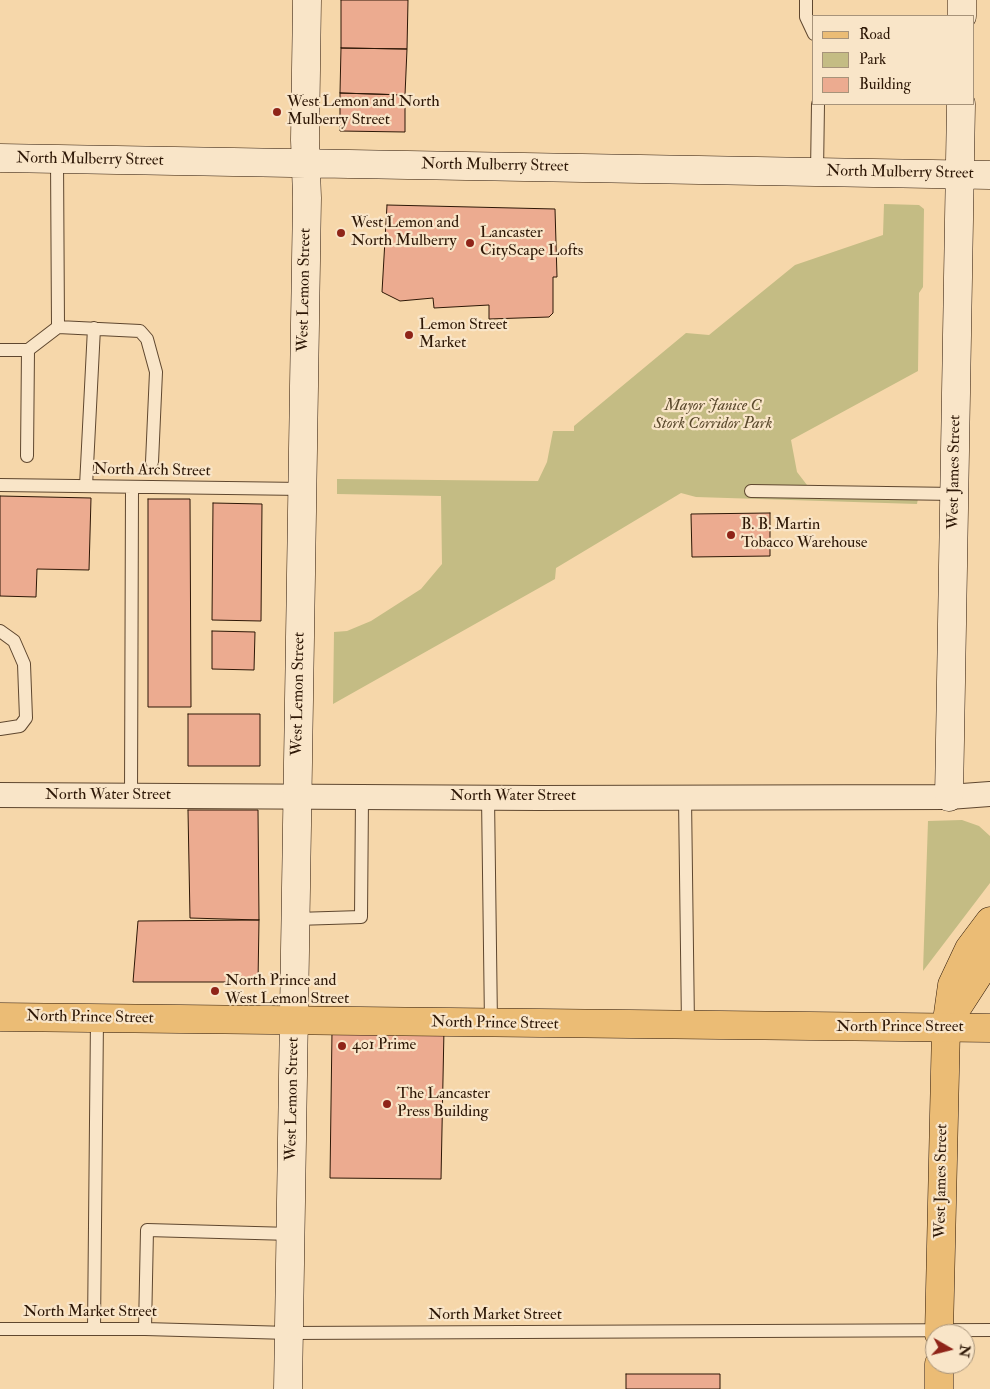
<!DOCTYPE html>
<style>
body{margin:0}
#map{position:relative;width:990px;height:1389px;overflow:hidden;background:#f6d7aa;font-family:"IM FELL Double Pica",serif}
canvas{display:block}
.legend{position:absolute;left:812px;top:15px;width:162px;height:90px;box-sizing:border-box;background:#f9e5c8;border:1px solid #a7937a;margin:0;padding:6px 9px;list-style:none;font-size:15px;color:#2d1706}
.legend li{display:flex;align-items:center;gap:10px;height:25px}
.legend b{width:25px;border:1px solid #a7937a}
.north{position:absolute;left:925px;top:1324px;width:50px;height:50px;box-sizing:border-box;background:#f9e5c8;border:1px solid #a7937a;border-radius:50%;rotate:98deg;font-size:14px;font-weight:700;line-height:20px;text-align:center;color:#2d1706}
.north::after{content:'';display:block;margin:auto;width:18px;height:22px;background:#8f2418;clip-path:polygon(50% 0,100% 100%,50% 72%,0 100%)}
</style>
<div id="map">
<canvas width="990" height="1389"></canvas>
<ul class="legend">
<li><b style="height:6px;background:#ebbc75"></b>Road</li>
<li><b style="height:14px;background:#c4bc84"></b>Park</li>
<li><b style="height:14px;background:#ecab90"></b>Building</li>
</ul>
<div class="north">N</div>
</div>
<script>
const context = document.querySelector('canvas').getContext('2d');
context.lineJoin = 'round';
function fillPath(path, color) {
  context.fillStyle = color;
  context.fill(path, 'evenodd');
}
function poly(rows) {
  const path = new Path2D();
  for (const r of rows) {
    path.moveTo(r[0], r[1]);
    for (let i = 2; i < r.length; i += 2) path.lineTo(r[i], r[i + 1]);
  }
  return path;
}
function stroke(path, color, width, dash) {
  context.strokeStyle = color;
  context.lineWidth = width;
  context.lineCap = dash ? 'butt' : 'round';
  context.setLineDash(dash || []);
  context.stroke(path);
}
function write(font, color, halo, rows, align = 'center') {
  context.font = font + ' "IM FELL Double Pica",serif';
  context.lineWidth = 4.5;
  context.setLineDash([]);
  context.textBaseline = 'middle';
  context.strokeStyle = halo;
  context.fillStyle = color;
  for (const [text, x, y, turn = 0] of rows) {
    context.save();
    context.translate(x, y);
    context.rotate((+turn || 0) * Math.PI / 180);
    context.textAlign = isNaN(turn) ? turn : align;
    if (halo) context.strokeText(text, 0, 0);
    context.fillText(text, 0, 0);
    context.restore();
  }
}
const green = poly([
 [884,204,919,205,924,209,923,287,919,293,918,371,791,440,797,472,807,485,819,488,920,487,917,504,696,497,681,493,556,568,555,579,333,704,334,632,347,631,371,621,421,589,442,564,441,496,337,494,337,479,538,481,547,462,553,431,574,431,574,426,686,333,709,335,795,265,883,235],
 [962,820,979,826,990,836,990,883,923,971,928,821]
]);
const building = poly([
 [341,0,408,0,407,49,341,48,341,0],
 [341,48,407,49,405,95,340,93,341,48],
 [340,93,405,95,405,132,340,131,340,93],
 [387,205,555,209,557,277,553,277,553,313,549,317,489,319,489,305,434,308,433,298,400,301,382,292,387,205],
 [0,496,91,498,89,570,37,569,36,597,0,596,0,496],
 [148,499,190,499,191,707,148,707,148,499],
 [213,503,262,504,261,621,212,620,213,503],
 [770,513,770,556,692,557,691,514,770,513],
 [212,631,255,632,254,670,212,669,212,631],
 [188,714,260,714,260,766,188,766,188,714],
 [188,810,258,810,259,920,190,918,188,810],
 [259,920,258,982,133,982,138,921,259,920],
 [444,1029,441,1179,330,1178,332,1031,444,1029],
 [626,1374,720,1374,720,1389,626,1389,626,1374]
]);
const lane = poly([
 [806,0,806,17,814,34],
 [57,159,58,327,140,331,147,339,156,372,152,462],
 [817,172,818,104],
 [0,350,28,350,58,327],
 [27,456,28,350],
 [0,485,303,489],
 [86,486,94,328],
 [751,491,955,494],
 [0,631,14,641,24,664,26,718,20,726,0,729],
 [131,796,132,487],
 [488,797,491,1024],
 [685,798,688,1026],
 [296,919,361,917,362,797],
 [0,1329,145,1329,289,1333,990,1330],
 [94,1329,97,1018],
 [145,1329,147,1230,291,1234]
]);
const street = poly([
 [0,795,539,798,949,797,990,794]
]);
const secondary = poly([
 [962,16,962,0],
 [0,158,990,175],
 [949,797,961,104],
 [288,1389,307,198,305,140,307,0]
]);
const primary = poly([
 [959,1005,990,957],
 [939,1334,946,1028,952,985,969,949,990,921],
 [939,1389,939,1364]
]);
const highway = poly([
 [0,1017,990,1028]
]);
const markers = [
 [277,112,5,"#8f2418"],
 [341,233,5,"#8f2418"],
 [470,243,5,"#8f2418"],
 [409,335,5,"#8f2418"],
 [731,535,5,"#8f2418"],
 [215,991,5,"#8f2418"],
 [342,1046,5,"#8f2418"],
 [387,1104,5,"#8f2418"]
];
const poiNames = [
 ["West Lemon and North",287,103],
 ["Mulberry Street",287,121],
 ["West Lemon and",351,224],
 ["North Mulberry",351,242],
 ["Lancaster",480,234],
 ["CityScape Lofts",480,252],
 ["Lemon Street",419,326],
 ["Market",419,344],
 ["B. B. Martin",741,526],
 ["Tobacco Warehouse",741,544],
 ["North Prince and",225,982],
 ["West Lemon Street",225,1000],
 ["401 Prime",352,1046],
 ["The Lancaster",397,1095],
 ["Press Building",397,1113]
];
const streetNames = [
 ["North Mulberry Street",90,160,1],
 ["North Mulberry Street",495,166,1],
 ["North Mulberry Street",900,173,1],
 ["West Lemon Street",305,290,-89],
 ["North Arch Street",152,471,1],
 ["West James Street",955,472,-89],
 ["West Lemon Street",299,694,-89],
 ["North Water Street",108,796],
 ["North Water Street",513,797],
 ["North Prince Street",90,1018,1],
 ["North Prince Street",495,1024,1],
 ["North Prince Street",900,1028],
 ["West Lemon Street",293,1099,-89],
 ["West James Street",942,1181,-89],
 ["North Market Street",90,1313],
 ["North Market Street",495,1316]
];
const parkNames = [
 ["Mayor Janice C",713,407],
 ["Stork Corridor Park",713,425]
];
fillPath(green, '#c4bc84');
fillPath(building, '#ecab90');
stroke(building, '#2d1706', 1);
stroke(lane, '#5f472f', 14);
stroke(street, '#5f472f', 26);
stroke(secondary, '#2d1706', 29);
stroke(primary, '#2d1706', 29);
stroke(highway, '#2d1706', 29);
stroke(lane, '#f9e5c8', 12);
stroke(street, '#f9e5c8', 24);
stroke(secondary, '#f9e5c8', 28);
stroke(primary, '#ebbc75', 28);
stroke(highway, '#ebbc75', 28);
for (const [x, y, r, color] of markers) {
  const dot = new Path2D();
  dot.arc(x, y, r, 0, 2 * Math.PI);
  context.fillStyle = color;
  context.fill(dot);
  stroke(dot, '#f9e5c8', 2);
}
write('16px', '#2d1706', '#f9e5c8', poiNames, 'left');
write('16px', '#2d1706', '#f9e5c8', streetNames);
write('italic 16px', '#5a492c', '#f9e5c8', parkNames);
</script>
